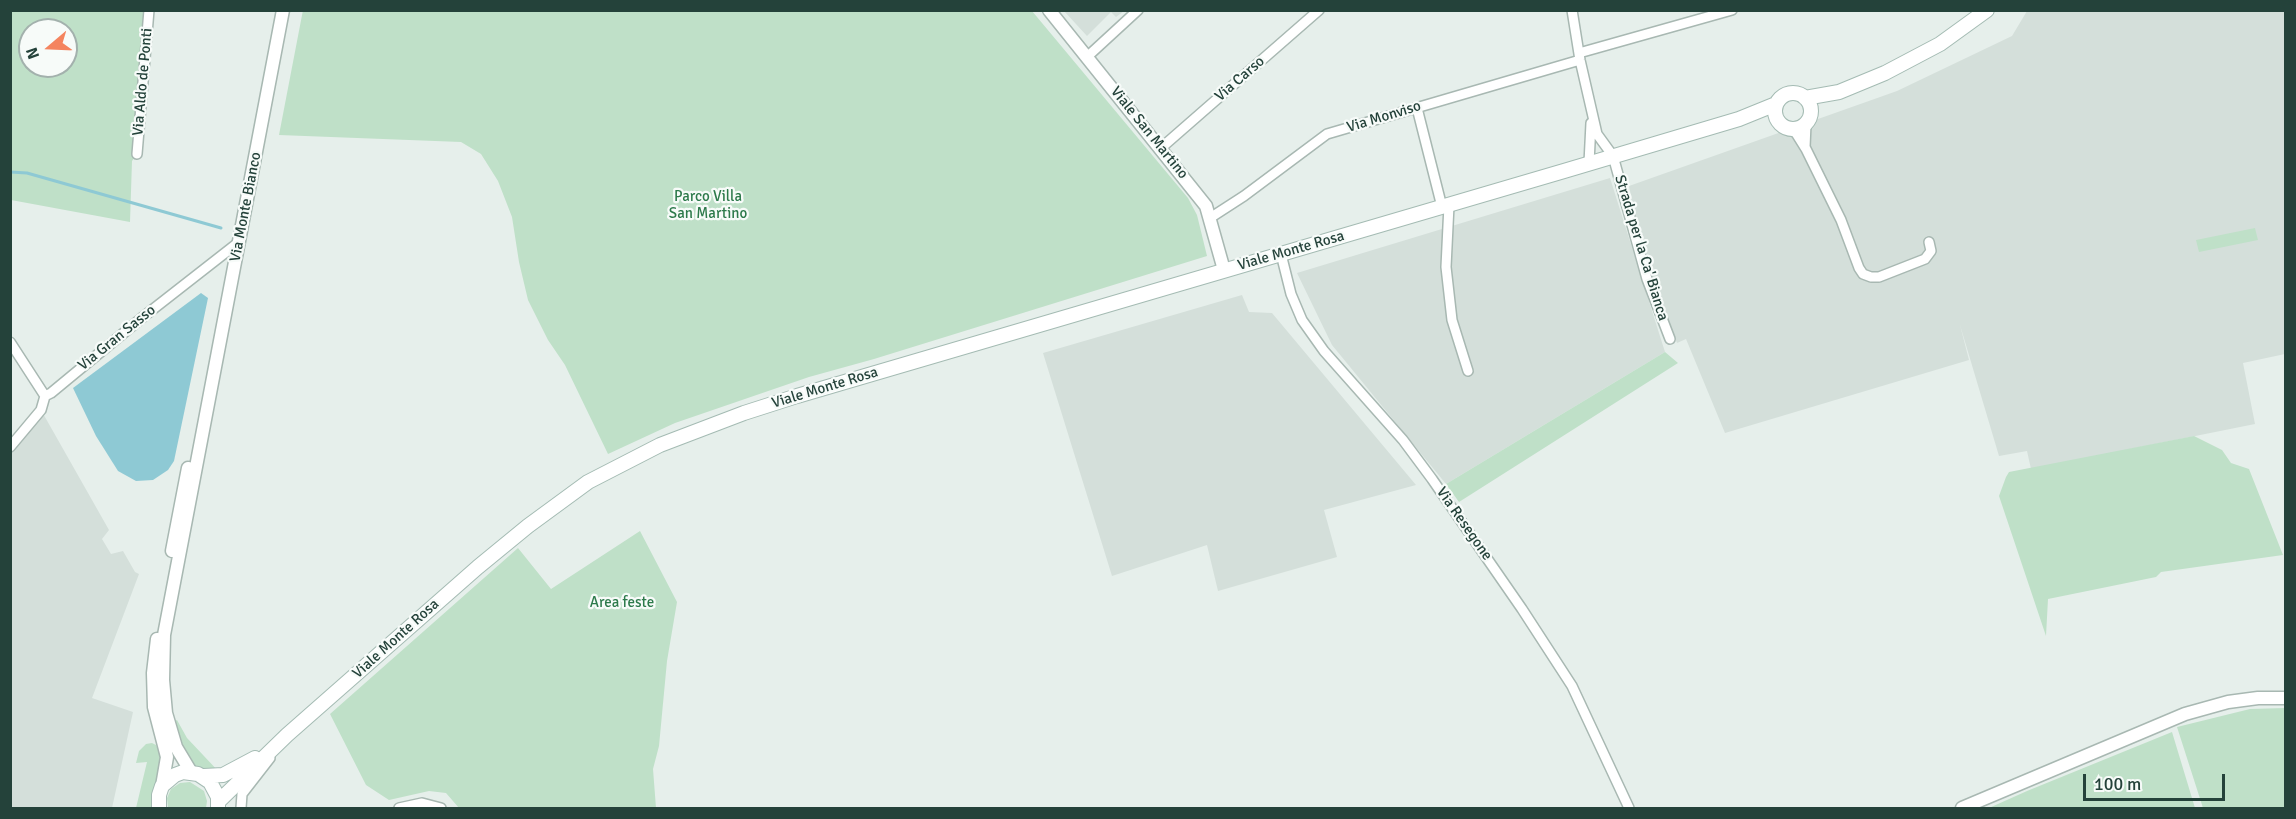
<!DOCTYPE html>
<style>
body{margin:0}
#map{position:relative;width:2296px;height:819px;overflow:hidden;background:#e6efeb;font-family:Signika,sans-serif}
canvas{display:block}
.frame{position:absolute;inset:0;border:12px solid #24423a;pointer-events:none}
.north{position:absolute;left:18px;top:18px;width:60px;height:60px;box-sizing:border-box;background:#f7fbf9;border:2px solid #a3b1ad;border-radius:50%;rotate:251deg;font-size:16px;font-weight:700;line-height:24px;text-align:center;color:#24423a}
.north::after{content:'';display:block;margin:auto;width:21px;height:27px;background:#f4845f;clip-path:polygon(50% 0,100% 100%,50% 72%,0 100%)}
.scale{position:absolute;left:2083px;top:774px;width:142px;height:27px;box-sizing:border-box;border:3px solid #24423a;border-top:0;padding-left:8px;font-size:18px;line-height:21px;white-space:nowrap;color:#24423a;-webkit-text-stroke:4px #f7fbf9;paint-order:stroke}
</style>
<div id="map">
<canvas width="2296" height="819"></canvas>
<div class="frame"></div>
<div class="north">N</div>
<div class="scale">100 m</div>
</div>
<script>
const context = document.querySelector('canvas').getContext('2d');
context.lineJoin = 'round';
function fillPath(path, color) {
  context.fillStyle = color;
  context.fill(path, 'evenodd');
}
function poly(rows) {
  const path = new Path2D();
  for (const r of rows) {
    if (r.length === 3) {
      path.moveTo(r[0] + r[2], r[1]);
      path.arc(r[0], r[1], r[2], 0, 2 * Math.PI);
      continue;
    }
    path.moveTo(r[0], r[1]);
    for (let i = 2; i < r.length; i += 2) path.lineTo(r[i], r[i + 1]);
  }
  return path;
}
function stroke(path, color, width, dash) {
  context.strokeStyle = color;
  context.lineWidth = width;
  context.lineCap = dash ? 'butt' : 'round';
  context.setLineDash(dash || []);
  context.stroke(path);
}
function write(font, color, halo, rows, align = 'center') {
  context.font = font + ' Signika,sans-serif';
  context.lineWidth = 4.5;
  context.setLineDash([]);
  context.textBaseline = 'middle';
  context.strokeStyle = halo;
  context.fillStyle = color;
  for (const [text, x, y, turn = 0] of rows) {
    context.save();
    context.translate(x, y);
    context.rotate((+turn || 0) * Math.PI / 180);
    context.textAlign = isNaN(turn) ? turn : align;
    if (halo) context.strokeText(text, 0, 0);
    context.fillText(text, 0, 0);
    context.restore();
  }
}
const built = poly([
 [1064,11,1124,11,1116,17,1111,12,1087,36],
 [2027,11,2285,11,2285,354,2243,363,2255,424,2031,469,2027,451,1999,456,1960,325,1969,360,1725,433,1686,339,1677,343,1645,262,1629,186,1897,91,2012,36],
 [1610,178,1665,352,1446,484,1332,345,1297,273],
 [1242,295,1249,312,1272,313,1416,485,1324,510,1337,557,1218,591,1207,545,1112,576,1043,353],
 [41,410,109,530,102,539,111,554,123,551,135,572,139,574,92,698,133,712,112,808,11,808,11,447]
]);
const green = poly([
 [303,10,1032,11,1188,198,1197,215,1207,256,874,359,809,377,675,423,608,454,565,365,548,340,528,300,519,262,512,217,498,181,481,154,461,142,279,135],
 [11,11,149,11,137,154,132,161,130,222,11,200],
 [30,30,66,30,66,66,30,66],
 [2255,228,2258,240,2199,252,2196,240],
 [1665,352,1678,363,1459,502,1446,484],
 [2194,436,2222,450,2231,463,2249,469,2283,555,2161,572,2156,577,2048,599,2046,636,1999,496,2006,477,2009,472],
 [640,531,677,602,667,661,659,746,653,769,656,808,459,808,446,793,429,791,389,800,366,785,330,714,518,548,551,589],
 [2285,708,2285,808,2203,808,2177,727,2250,709],
 [177,720,187,738,220,773,198,770,192,764,184,754,172,722],
 [2172,732,2195,808,1989,808,2027,791],
 [152,743,156,745,163,759,158,783,152,793,152,808,136,808,147,762,136,763,139,751,146,744],
 [190,782,204,791,207,801,206,808,168,808,167,798,171,789,180,783]
]);
const water = poly([
 [201,293,208,298,174,461,168,470,153,480,136,481,118,471,96,436,73,388]
]);
const stream = poly([
 [10,172,27,173,221,228]
]);
const minor = poly([
 [1572,10,1580,60,1597,134,1613,156,1647,279,1670,339],
 [1579,53,1732,10],
 [1088,56,1138,10],
 [1417,108,1442,207],
 [1789,129,1796,133,1806,149,1841,220,1859,268,1863,274,1871,277,1879,277,1925,259,1931,251,1929,242],
 [1805,147,1806,124],
 [1161,148,1319,10],
 [137,154,149,10],
 [1589,163,1591,123],
 [1449,205,1446,267,1452,320,1468,371],
 [1210,218,1244,196,1327,134,1580,60],
 [1281,254,1291,294,1302,320,1324,351,1403,440,1432,479,1522,609,1572,686,1629,808],
 [10,342,45,396],
 [10,447,41,410,45,396,51,393,143,317,239,242],
 [241,808,242,794,270,758],
 [399,808,422,803,441,808]
]);
const tertiary = poly([
 [1049,10,1206,206,1224,270],
 [172,551,188,468],
 [157,639,153,673,154,707,167,757,162,786],
 [191,772,176,747,166,713,163,680,164,635,283,10],
 [1962,808,2185,714,2228,702,2258,698,2286,698]
]);
const secondary = poly([
 [1793,111,18],
 [1805,98,1839,92,1885,73,1940,44,1987,10],
 [204,776,223,775,255,758],
 [218,802,287,735,478,567,528,526,588,482,660,445,744,413,797,396,1564,171,1739,119,1776,104],
 [159,808,159,795,162,786,175,775,183,772,198,774,210,782,218,797,218,807]
]);
const streetNames = [
 ["Via Carso",1240,79,-41],
 ["Via Aldo de Ponti",143,82,-85],
 ["Via Monviso",1384,117,-17],
 ["Viale San Martino",1149,133,51],
 ["Via Monte Bianco",246,207,-79],
 ["Strada per la Ca' Bianca",1641,248,73],
 ["Viale Monte Rosa",1291,251,-16],
 ["Via Gran Sasso",117,338,-39],
 ["Viale Monte Rosa",825,388,-17],
 ["Via Resegone",1464,524,55],
 ["Viale Monte Rosa",396,639,-42]
];
const parkNames = [
 ["Parco Villa",708,197],
 ["San Martino",708,214],
 ["Area feste",622,603]
];
fillPath(built, '#d4dfda');
fillPath(green, '#bfe0c8');
fillPath(water, '#8ec9d4');
stroke(stream, '#8ec9d4', 3);
stroke(minor, '#a8b8b2', 12);
stroke(tertiary, '#a8b8b2', 15);
stroke(secondary, '#a4bbb3', 16);
stroke(minor, '#fff', 9);
stroke(tertiary, '#fff', 12);
stroke(secondary, '#fff', 14);
write('15px', '#24423a', '#f7fbf9', streetNames);
write('15px', '#2d7a4b', '#f7fbf9', parkNames);
</script>
